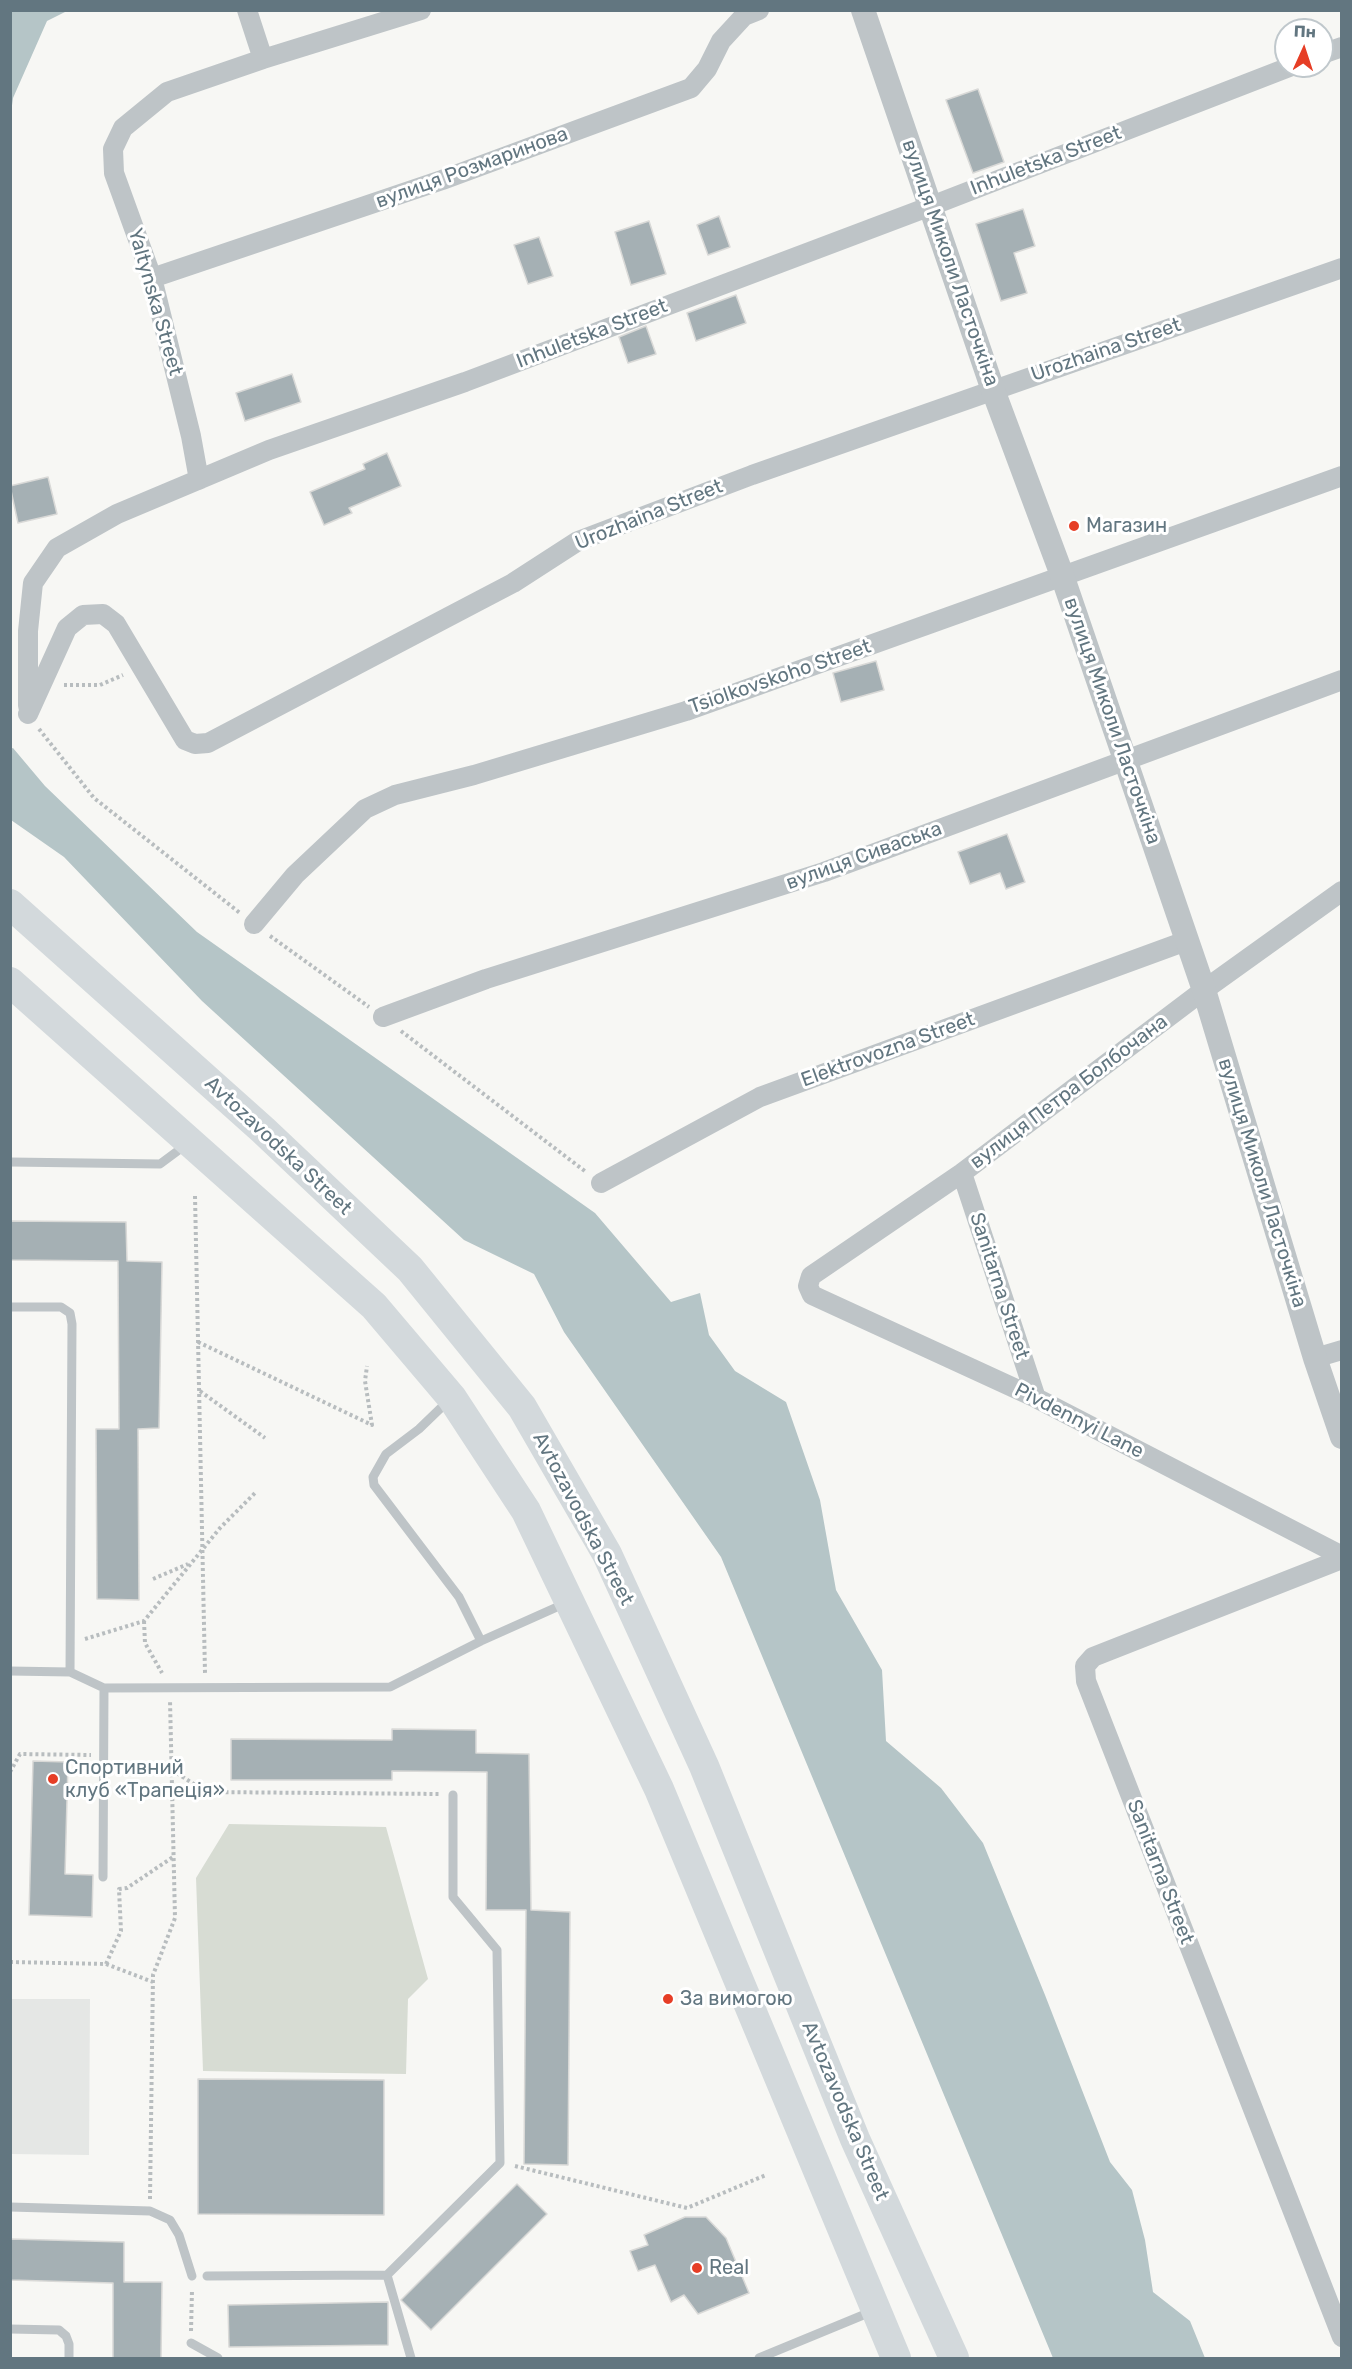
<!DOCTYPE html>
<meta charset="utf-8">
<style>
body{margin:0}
#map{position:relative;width:1352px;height:2369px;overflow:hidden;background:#f7f7f4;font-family:Rubik,sans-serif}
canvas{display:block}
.frame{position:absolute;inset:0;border:12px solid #627680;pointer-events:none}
.north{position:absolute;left:1274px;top:18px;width:60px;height:60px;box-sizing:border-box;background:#fff;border:2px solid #c0c8cc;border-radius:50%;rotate:3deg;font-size:16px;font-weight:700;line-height:24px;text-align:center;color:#627680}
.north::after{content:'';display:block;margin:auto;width:21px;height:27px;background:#e63e26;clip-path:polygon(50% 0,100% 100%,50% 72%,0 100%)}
</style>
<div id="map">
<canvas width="1352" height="2369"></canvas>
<div class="frame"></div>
<div class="north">Пн</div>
</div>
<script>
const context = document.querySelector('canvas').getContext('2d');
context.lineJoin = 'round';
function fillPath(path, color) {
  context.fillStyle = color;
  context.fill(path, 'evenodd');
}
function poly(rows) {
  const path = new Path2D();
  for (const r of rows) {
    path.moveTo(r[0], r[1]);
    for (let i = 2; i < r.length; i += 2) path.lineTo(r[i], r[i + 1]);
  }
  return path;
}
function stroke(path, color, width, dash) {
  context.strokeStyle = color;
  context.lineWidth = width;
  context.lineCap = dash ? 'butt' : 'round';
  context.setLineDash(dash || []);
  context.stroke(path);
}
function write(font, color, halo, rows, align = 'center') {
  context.font = font + ' Rubik,sans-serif';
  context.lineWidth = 6;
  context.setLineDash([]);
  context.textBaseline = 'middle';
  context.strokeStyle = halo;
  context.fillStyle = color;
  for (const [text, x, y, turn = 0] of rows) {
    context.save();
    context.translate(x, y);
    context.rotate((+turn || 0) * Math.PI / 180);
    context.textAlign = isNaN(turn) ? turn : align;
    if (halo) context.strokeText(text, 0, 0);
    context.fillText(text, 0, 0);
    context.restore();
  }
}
const built = poly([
 [11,1999,90,1999,89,2155,11,2154]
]);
const green = poly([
 [229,1824,386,1827,428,1979,408,1999,406,2074,203,2071,196,1878]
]);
const water = poly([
 [11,10,67,11,47,21,13,98,11,113],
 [13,748,45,786,197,932,595,1213,671,1302,700,1293,709,1335,735,1371,786,1402,820,1500,836,1590,882,1670,886,1741,941,1788,983,1843,1045,1995,1110,2162,1132,2190,1145,2240,1153,2292,1190,2321,1205,2358,1053,2358,721,1557,564,1332,534,1274,464,1240,202,1001,64,857,11,820,10,749]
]);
const building = poly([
 [978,89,1004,162,973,173,946,100,978,89],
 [1023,209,1035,246,1014,253,1027,293,1001,301,976,224,1023,209],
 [719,216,730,247,708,255,697,225,719,216],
 [649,221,666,274,631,285,615,232,649,221],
 [539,237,553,276,528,284,514,245,539,237],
 [736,295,746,323,696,341,687,313,736,295],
 [646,326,656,354,628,363,619,337,646,326],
 [292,374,301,402,245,421,236,393,292,374],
 [387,453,401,486,349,508,352,513,324,525,310,492,365,469,363,464,387,453],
 [48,477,57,514,18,523,10,486,48,477],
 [876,661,884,690,841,702,833,673,876,661],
 [1007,834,1025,882,1006,889,1000,873,970,884,958,852,1007,834],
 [10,1221,126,1222,127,1261,162,1262,159,1428,138,1429,139,1600,97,1599,96,1429,119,1429,118,1261,10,1260,10,1221],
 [392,1729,476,1730,476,1753,529,1754,531,1910,570,1912,568,2165,524,2164,526,1910,486,1910,487,1772,392,1771,392,1780,231,1780,231,1739,392,1740,392,1729],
 [33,1761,68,1762,65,1874,93,1875,92,1917,29,1915,33,1761],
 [198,2079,384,2080,384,2215,198,2214,198,2079],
 [517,2184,547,2214,431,2330,401,2300,517,2184],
 [685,2217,706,2217,726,2238,749,2293,698,2314,684,2295,671,2302,655,2265,638,2271,630,2251,648,2245,644,2235,685,2217],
 [10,2239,124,2242,124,2282,162,2282,161,2358,113,2358,113,2283,10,2280,10,2239],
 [388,2302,388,2345,229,2347,228,2305,388,2302]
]);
const path = poly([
 [64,685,100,685,123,675],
 [39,729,94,798,240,913],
 [270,936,369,1007],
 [401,1031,586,1172],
 [195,1196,205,1673],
 [198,1342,372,1425,365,1381,367,1366],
 [200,1391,265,1438],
 [153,1579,188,1564],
 [144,1621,145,1643,162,1673],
 [85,1639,144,1621,220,1528,255,1493],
 [172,1770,206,1792,440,1794],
 [10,1772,20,1754,91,1755],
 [10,1962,106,1964,153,1982],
 [106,1964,121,1931,119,1889,127,1888,173,1857],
 [515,2166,687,2208,766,2175],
 [150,2199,153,1975,175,1918,170,1700],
 [191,2331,192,2290]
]);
const service = poly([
 [10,1162,160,1164,187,1144],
 [10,1307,61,1307,70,1313,72,1324,70,1672,104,1688,103,1877],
 [448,1401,419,1429,386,1454,373,1477,374,1485,459,1597,481,1641],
 [10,1671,70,1672],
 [104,1688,390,1687,481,1641,566,1603],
 [10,2207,150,2211,170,2220,179,2235,192,2276],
 [387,2275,500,2163,497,1950,453,1897,453,1795],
 [207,2276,387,2275,411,2358],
 [10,2329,59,2330,66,2336,69,2344,69,2358],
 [191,2343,218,2358],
 [759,2358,873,2311]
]);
const minor = poly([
 [247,10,263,59],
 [1322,54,1342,47],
 [152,278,442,180,691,88,707,69,721,41,744,16,759,10],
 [199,480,191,436,152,278,114,173,113,149,123,128,167,92,263,59,421,10],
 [28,706,28,631,33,583,57,548,117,514,269,450,465,382,931,206,1292,66],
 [28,714,67,628,83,615,103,614,116,624,185,740,195,744,208,743,471,605,513,583,578,541,752,475,1342,268],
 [1342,891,1204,990,962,1173,811,1276,808,1286,812,1295,1036,1398,1342,1556],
 [254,924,295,875,365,809,395,795,474,775,686,711,1342,476],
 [383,1017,486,979,824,872,1342,680],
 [962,1173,1036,1398],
 [601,1183,760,1097,1186,941],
 [1315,1358,1342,1350],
 [1342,1559,1093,1657,1085,1666,1086,1681,1342,2337]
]);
const tertiary = poly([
 [863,10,993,390,1062,575,1204,990,1315,1358,1342,1437]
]);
const primary = poly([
 [10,904,263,1130,410,1269,522,1407,607,1554,704,1766,855,2139,954,2358],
 [10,982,374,1306,452,1398,526,1511,659,1789,896,2358]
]);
const markers = [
 [1074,526,6,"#e63e26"],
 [53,1779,6,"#e63e26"],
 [668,1999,6,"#e63e26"],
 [697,2268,6,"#e63e26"]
];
const streetNames = [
 ["Inhuletska Street",1046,161,-21],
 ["вулиця Розмаринова",472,168,-20],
 ["вулиця Миколи Ласточкіна",950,263,71],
 ["Yaltynska Street",155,302,74],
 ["Inhuletska Street",592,334,-21],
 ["Urozhaina Street",1106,350,-19],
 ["Urozhaina Street",649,515,-22],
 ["Tsiolkovskoho Street",780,677,-19],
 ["вулиця Миколи Ласточкіна",1112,721,71],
 ["вулиця Сиваська",864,856,-20],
 ["Elektrovozna Street",888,1050,-20],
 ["вулиця Петра Болбочана",1069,1092,-37],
 ["Avtozavodska Street",278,1146,43],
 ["вулиця Миколи Ласточкіна",1262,1183,73],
 ["Sanitarna Street",999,1286,72],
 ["Pivdennyi Lane",1079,1421,27],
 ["Avtozavodska Street",583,1519,62],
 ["Sanitarna Street",1160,1872,69],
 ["Avtozavodska Street",845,2111,67]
];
const poiNames = [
 ["Магазин",1086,526],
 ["Спортивний",65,1768],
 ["клуб «Трапеція»",65,1791],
 ["За вимогою",680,1999],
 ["Real",709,2268]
];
fillPath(built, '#e5e7e5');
fillPath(green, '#d7dcd3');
fillPath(water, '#b5c5c7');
fillPath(building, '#a5b0b4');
stroke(building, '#d9d9d7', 1.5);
stroke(path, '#b8bdbf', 4, [3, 3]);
stroke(service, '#bec4c7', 9);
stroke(minor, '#bec4c7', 20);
stroke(tertiary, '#bec4c7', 24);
stroke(primary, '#d3d9dc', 30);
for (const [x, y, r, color] of markers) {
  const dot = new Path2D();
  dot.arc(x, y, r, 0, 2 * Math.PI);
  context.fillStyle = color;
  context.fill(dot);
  stroke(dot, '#fff', 2);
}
write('20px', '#627680', '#fff', streetNames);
write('20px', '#627680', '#fff', poiNames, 'left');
</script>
